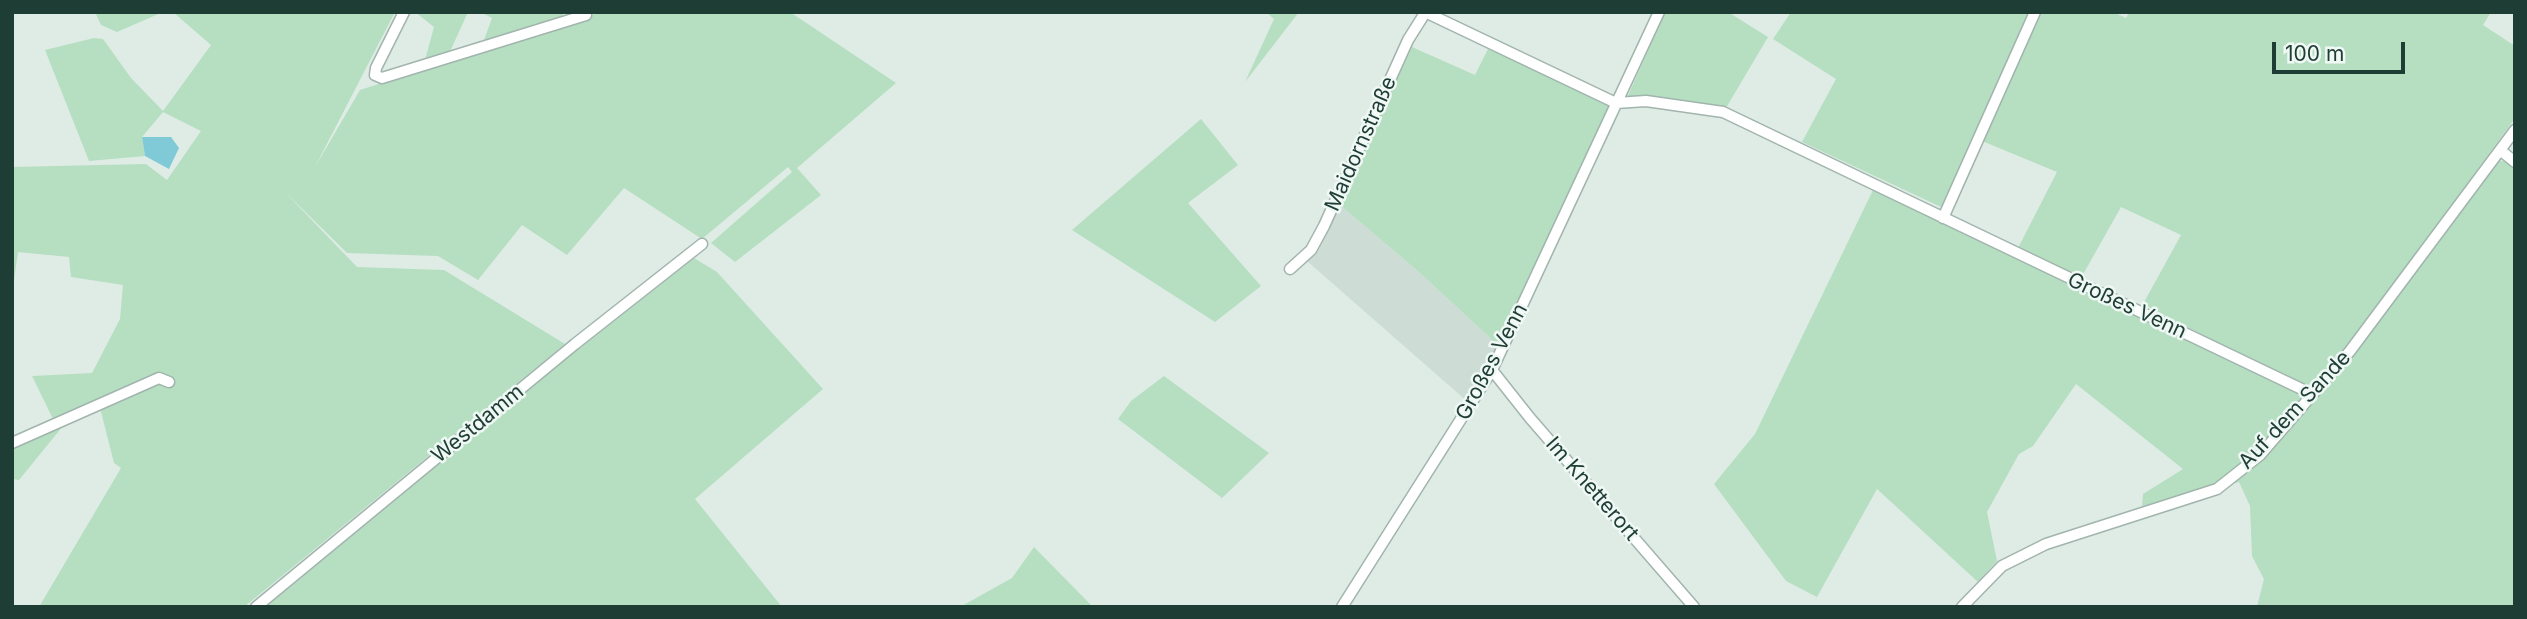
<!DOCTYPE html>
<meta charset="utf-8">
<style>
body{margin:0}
#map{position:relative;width:2527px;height:619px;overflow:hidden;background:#dfece6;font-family:Inter,sans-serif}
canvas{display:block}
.frame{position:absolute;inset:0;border:14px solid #1e3d35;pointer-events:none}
.scale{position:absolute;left:2272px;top:42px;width:133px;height:32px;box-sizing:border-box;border:4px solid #1e3d35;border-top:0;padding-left:9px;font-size:21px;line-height:24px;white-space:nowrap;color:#1e3d35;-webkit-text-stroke:5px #eff8f4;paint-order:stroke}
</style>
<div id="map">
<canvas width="2527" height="619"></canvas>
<div class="frame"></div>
<div class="scale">100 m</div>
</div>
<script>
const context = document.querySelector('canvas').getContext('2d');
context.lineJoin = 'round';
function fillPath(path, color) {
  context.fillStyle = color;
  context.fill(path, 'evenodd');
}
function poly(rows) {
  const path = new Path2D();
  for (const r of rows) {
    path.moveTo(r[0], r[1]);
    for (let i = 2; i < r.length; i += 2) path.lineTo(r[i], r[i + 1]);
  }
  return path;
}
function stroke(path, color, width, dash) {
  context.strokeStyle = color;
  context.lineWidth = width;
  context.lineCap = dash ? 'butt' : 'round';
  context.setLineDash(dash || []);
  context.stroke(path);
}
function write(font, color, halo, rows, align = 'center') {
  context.font = font + ' Inter,sans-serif';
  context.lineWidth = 5;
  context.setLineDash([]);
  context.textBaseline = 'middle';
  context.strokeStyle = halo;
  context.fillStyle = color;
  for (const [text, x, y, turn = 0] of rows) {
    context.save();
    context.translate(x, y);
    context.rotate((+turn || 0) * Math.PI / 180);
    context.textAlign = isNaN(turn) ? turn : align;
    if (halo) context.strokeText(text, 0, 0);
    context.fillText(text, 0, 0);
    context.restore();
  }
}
const built = poly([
 [1339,204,1420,273,1499,346,1469,403,1307,261,1319,249]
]);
const green = poly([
 [95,12,163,12,117,32,101,25],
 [173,12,395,12,315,167,360,90,601,12,790,12,896,83,797,168,821,195,735,262,711,243,792,172,788,167,702,239,624,188,567,255,522,225,478,280,438,256,347,253,284,191,357,267,444,270,565,344,244,607,39,607,121,468,114,463,98,400,53,419,32,376,92,373,120,319,123,285,71,277,69,257,18,252,12,295,12,167,146,164,167,180,201,131,163,112,142,137,145,156,89,161,45,50,94,38,103,39,131,78,163,111,211,45],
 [415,12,468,12,448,56,425,60,434,27],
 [480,12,564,12,562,17,483,43,492,18],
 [1266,12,1299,12,1245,82,1274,19],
 [1665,12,1728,12,1768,37,1726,108,1627,98],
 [1791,12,2030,12,1941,207,1802,142,1836,79,1773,39],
 [2041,12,2113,12,2126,18,2129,12,2491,12,2483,25,2515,46,2515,118,2403,272,2488,160,2515,162,2515,607,2257,607,2264,579,2252,556,2250,506,2239,482,2142,506,2143,494,2183,469,2076,384,2033,446,2019,454,1987,512,1997,561,1978,582,1877,489,1817,597,1786,581,1714,484,1755,434,1873,190,2268,369,2143,304,2181,235,2121,207,2081,278,2018,248,2057,172,1982,141],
 [1412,47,1475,75,1488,49,1610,104,1499,346,1420,273,1339,204],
 [1201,119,1238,165,1188,203,1261,286,1215,322,1072,230],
 [694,258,717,272,823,389,695,499,782,607,266,607,576,351],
 [1164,376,1269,453,1222,498,1118,419,1131,401],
 [63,426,19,480,12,479,12,447],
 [1034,547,1093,607,960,607,1012,578]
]);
const water = poly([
 [142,137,171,137,179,148,169,169,145,156]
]);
const street = poly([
 [404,12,376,68,375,75,382,78,586,15],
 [1425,12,1616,103,1646,101,1723,112,2312,394],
 [2500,150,2515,162],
 [1943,218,2035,12],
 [1290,269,1311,250,1324,226,1408,40,1425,13],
 [1492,370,1530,418,1694,607],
 [12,443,159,378,169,382],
 [256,607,575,344,702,244],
 [1342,607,1492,370,1659,12],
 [1962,607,2002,566,2046,544,2217,489,2260,455,2350,351,2515,130]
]);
const streetNames = [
 ["Maidornstraße",1361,144,-66],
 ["Großes Venn",2127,306,25],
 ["Großes Venn",1492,362,-62],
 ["Auf dem Sande",2295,410,-47],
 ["Westdamm",478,424,-39],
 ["Im Knetterort",1592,489,49]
];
fillPath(built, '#cddcd5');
fillPath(green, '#b5dfc0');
fillPath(water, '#80cad7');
stroke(street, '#a1b4ad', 13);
stroke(street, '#fff', 10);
write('21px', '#1e3d35', '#eff8f4', streetNames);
</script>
